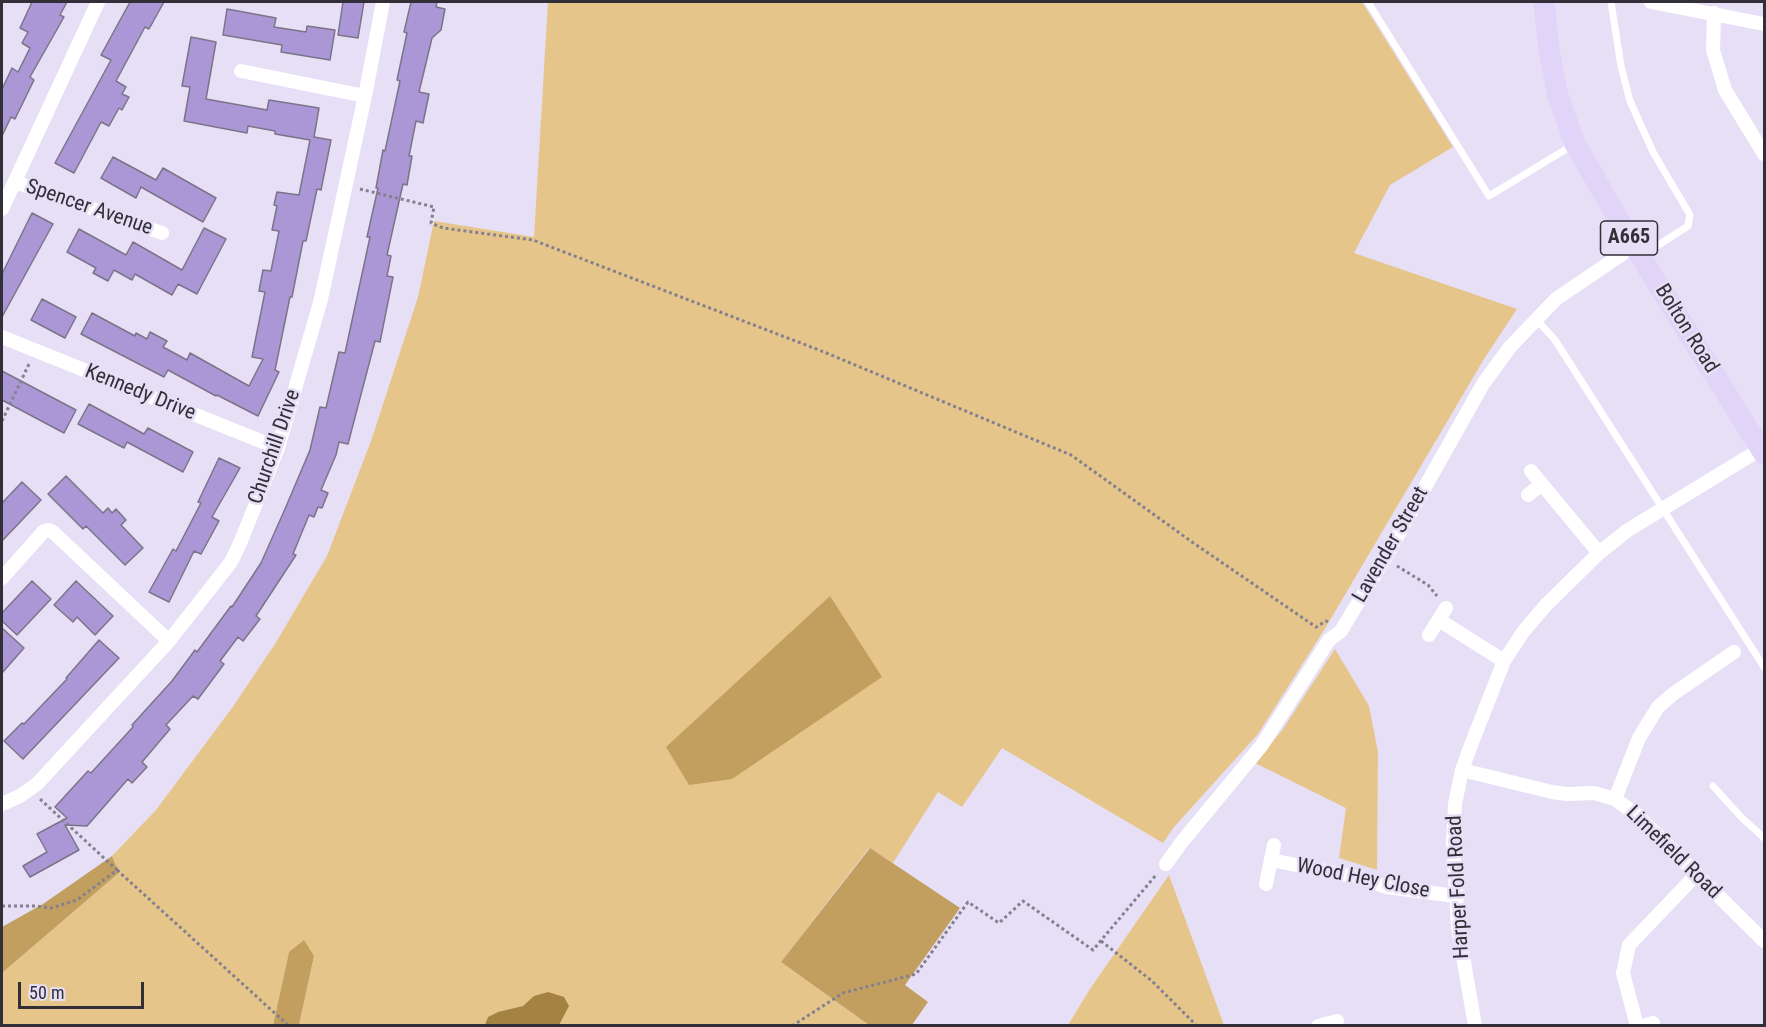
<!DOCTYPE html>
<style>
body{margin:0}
#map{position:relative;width:1766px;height:1027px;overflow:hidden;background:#e6dff6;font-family:"Roboto Condensed",sans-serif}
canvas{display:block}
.frame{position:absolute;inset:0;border:3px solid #322f38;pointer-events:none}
.scale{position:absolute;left:18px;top:982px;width:126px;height:27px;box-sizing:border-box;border:3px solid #322f38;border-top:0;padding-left:8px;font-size:18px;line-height:21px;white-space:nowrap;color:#322f38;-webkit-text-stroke:4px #e6dff6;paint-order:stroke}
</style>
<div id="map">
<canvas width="1766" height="1027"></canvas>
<div class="frame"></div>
<div class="scale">50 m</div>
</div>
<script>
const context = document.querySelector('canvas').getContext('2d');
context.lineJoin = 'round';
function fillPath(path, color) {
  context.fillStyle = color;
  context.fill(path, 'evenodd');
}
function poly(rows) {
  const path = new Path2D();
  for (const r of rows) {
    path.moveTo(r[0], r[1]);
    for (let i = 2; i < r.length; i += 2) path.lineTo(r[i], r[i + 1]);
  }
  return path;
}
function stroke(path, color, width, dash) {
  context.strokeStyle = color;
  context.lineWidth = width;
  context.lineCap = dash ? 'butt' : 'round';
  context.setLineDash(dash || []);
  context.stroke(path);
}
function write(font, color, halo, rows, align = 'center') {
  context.font = font + ' "Roboto Condensed",sans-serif';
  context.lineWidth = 5;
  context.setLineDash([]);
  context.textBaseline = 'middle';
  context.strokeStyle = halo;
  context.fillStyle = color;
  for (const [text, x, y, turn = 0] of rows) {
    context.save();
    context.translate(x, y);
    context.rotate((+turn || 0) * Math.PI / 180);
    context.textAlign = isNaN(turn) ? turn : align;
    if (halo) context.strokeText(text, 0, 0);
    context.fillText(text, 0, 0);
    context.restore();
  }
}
const green = poly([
 [548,2,1362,2,1453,147,1390,185,1354,253,1517,309,1484,359,1326,627,1258,734,1174,827,1163,843,1002,748,962,807,938,792,893,863,869,848,781,962,869,1025,299,1025,314,956,289,952,273,1025,2,1025,2,973,121,871,116,866,112,856,156,810,232,708,275,644,327,556,371,441,418,297,434,221,534,237],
 [1335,649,1369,706,1378,752,1377,870,1339,858,1346,808,1255,763,1283,729],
 [1169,875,1224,1025,1068,1025,1090,989]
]);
const forest = poly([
 [830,596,882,677,732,779,689,785,666,747],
 [870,848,960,908,905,985,928,1002,912,1025,869,1025,781,962],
 [112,856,116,866,121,871,2,973,2,927,43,904],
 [304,940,314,956,299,1025,273,1025,289,952]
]);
const water = poly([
 [548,992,564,997,569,1006,559,1025,485,1025,488,1017,498,1012,523,1006,534,996]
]);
const building = poly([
 [32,2,67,2,60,15,64,17,30,77,34,80,15,119,11,117,2,136,2,89,12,68,18,72,30,48,22,43,28,32,20,28,32,2],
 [130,2,164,2,149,29,145,27,116,81,126,87,122,94,129,97,122,110,119,108,109,126,101,122,74,173,55,163,111,60,101,55,130,2],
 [343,2,364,2,358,38,338,35,343,2],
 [411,2,437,2,436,7,445,9,441,30,432,38,419,92,429,94,423,123,416,121,409,156,412,156,407,185,403,184,387,255,391,256,387,276,393,277,380,342,375,341,348,444,339,442,336,455,321,490,328,493,322,508,318,507,314,517,309,515,293,554,296,555,256,616,260,619,243,641,238,637,220,661,224,664,198,699,193,696,166,725,170,729,142,762,147,767,132,783,128,779,87,826,65,825,79,850,30,877,23,866,47,852,37,834,67,818,55,807,88,771,91,773,133,727,132,725,172,681,195,650,197,652,231,606,232,607,261,563,285,509,310,450,320,407,326,408,339,352,345,353,370,237,367,237,378,188,376,188,383,150,385,151,400,81,397,80,407,33,404,32,411,2],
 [227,9,276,18,274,27,306,32,307,26,335,30,330,60,281,52,282,45,223,35,227,9],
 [191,37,216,42,206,99,267,110,269,100,319,108,314,137,331,140,321,190,317,189,306,241,303,241,292,297,290,297,275,370,279,372,258,416,217,395,216,396,168,370,164,377,81,334,92,313,135,336,136,333,147,339,150,332,167,341,163,347,187,360,190,353,249,386,263,359,252,357,265,292,259,291,263,270,271,271,279,231,272,230,277,206,274,205,277,192,299,195,310,140,275,134,275,131,248,126,247,133,184,121,190,87,182,86,191,37],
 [113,157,156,180,163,168,216,198,203,222,141,187,136,198,101,178,113,157],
 [32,213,53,224,2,317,2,274,32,213],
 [204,228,226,239,197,294,178,284,172,295,135,274,132,280,114,270,108,281,93,273,96,268,67,252,79,229,126,255,133,242,182,270,204,228],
 [42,299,76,317,65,338,31,320,42,299],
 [2,371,76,410,64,433,2,400,2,371],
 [89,404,144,434,148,428,193,452,183,472,127,442,124,448,78,424,89,404],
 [219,458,240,468,212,517,219,521,201,554,194,551,169,602,149,592,173,549,176,551,201,503,198,502,219,458],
 [66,476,103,513,108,508,112,513,116,509,126,520,121,525,143,548,125,565,86,526,83,529,48,494,66,476],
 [22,482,41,500,2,541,2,503,22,482],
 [32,581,51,599,17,635,2,621,2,613,32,581],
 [76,581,113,616,95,635,77,617,73,622,54,605,76,581],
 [2,628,24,648,2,673,2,628],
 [99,640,119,658,23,759,4,741,22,723,24,724,67,679,66,678,99,640]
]);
const path = poly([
 [360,189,434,207,431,223,443,228,533,240,824,352,1071,455,1192,542,1316,627,1326,621,1328,622],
 [2,421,29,364],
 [1397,566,1428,585,1437,596],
 [117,870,289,1026],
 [2,906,36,906,51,908,77,900,117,870,40,799],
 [1101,941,1152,981,1197,1026],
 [792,1026,843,993,916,974,968,902,999,923,1023,901,1093,950,1156,875]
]);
const lane = poly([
 [1368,2,1489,196,1573,145],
 [1611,2,1621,66,1630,101,1653,152,1690,215,1688,226,1643,255],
 [1535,318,1555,340,1764,667],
 [1713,786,1741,817,1764,838]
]);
const street = poly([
 [1651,2,1764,24],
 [1714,13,1713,50,1725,90,1764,154],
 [241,71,365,96],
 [15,182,162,233],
 [2,209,98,2],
 [2,337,278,448],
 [1531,471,1599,553],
 [1528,495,1542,484],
 [2,578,44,531,49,530,53,532,169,641],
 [1439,620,1504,661],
 [1429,635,1446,608],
 [1462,770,1552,792,1566,794,1594,793,1615,799,1637,815,1764,941],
 [1615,799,1639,738,1658,707,1673,694,1734,652],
 [2,804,20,796,37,784,169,641,231,562,241,541,278,448,321,299,365,96,383,2],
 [1271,860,1361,878,1386,887,1456,896],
 [1166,864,1181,843,1262,745,1329,640,1341,631,1385,558,1483,384,1510,347,1556,299,1634,246],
 [1266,884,1274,845],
 [1318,1026,1337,1021],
 [1475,1026,1458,927,1453,842,1455,804,1462,770,1471,745,1504,661,1523,632,1546,605,1599,553,1628,530,1761,449],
 [1637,1026,1623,973,1629,945,1696,875],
 [1644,1026,1653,1023]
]);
const primary = poly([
 [1544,2,1549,50,1558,96,1575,144,1634,246,1764,454]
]);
const shields = [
 [1629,238,57]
];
const shieldNames = [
 ["A665",1629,238]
];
const streetNames = [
 ["Spencer Avenue",89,208,19],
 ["Bolton Road",1686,329,58],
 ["Kennedy Drive",140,393,22],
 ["Churchill Drive",275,447,-71],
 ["Lavender Street",1391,545,-60],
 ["Limefield Road",1673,853,44],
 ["Wood Hey Close",1363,879,11],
 ["Harper Fold Road",1459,887,-93]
];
fillPath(green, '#e6c58a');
fillPath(forest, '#c29f5f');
fillPath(water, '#a48242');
fillPath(building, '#ac97d6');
stroke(building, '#7b7489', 1.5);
stroke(path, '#84808f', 3, [3, 3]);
stroke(lane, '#fff', 7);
stroke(street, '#fff', 14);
stroke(primary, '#e0d4f8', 21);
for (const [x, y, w] of shields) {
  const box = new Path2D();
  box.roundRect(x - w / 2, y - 17, w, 34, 4.5);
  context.fillStyle = '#e6dff6';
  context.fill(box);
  stroke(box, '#322f38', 1.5);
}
write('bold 20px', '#322f38', null, shieldNames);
write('21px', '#322f38', '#e6dff6', streetNames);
</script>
